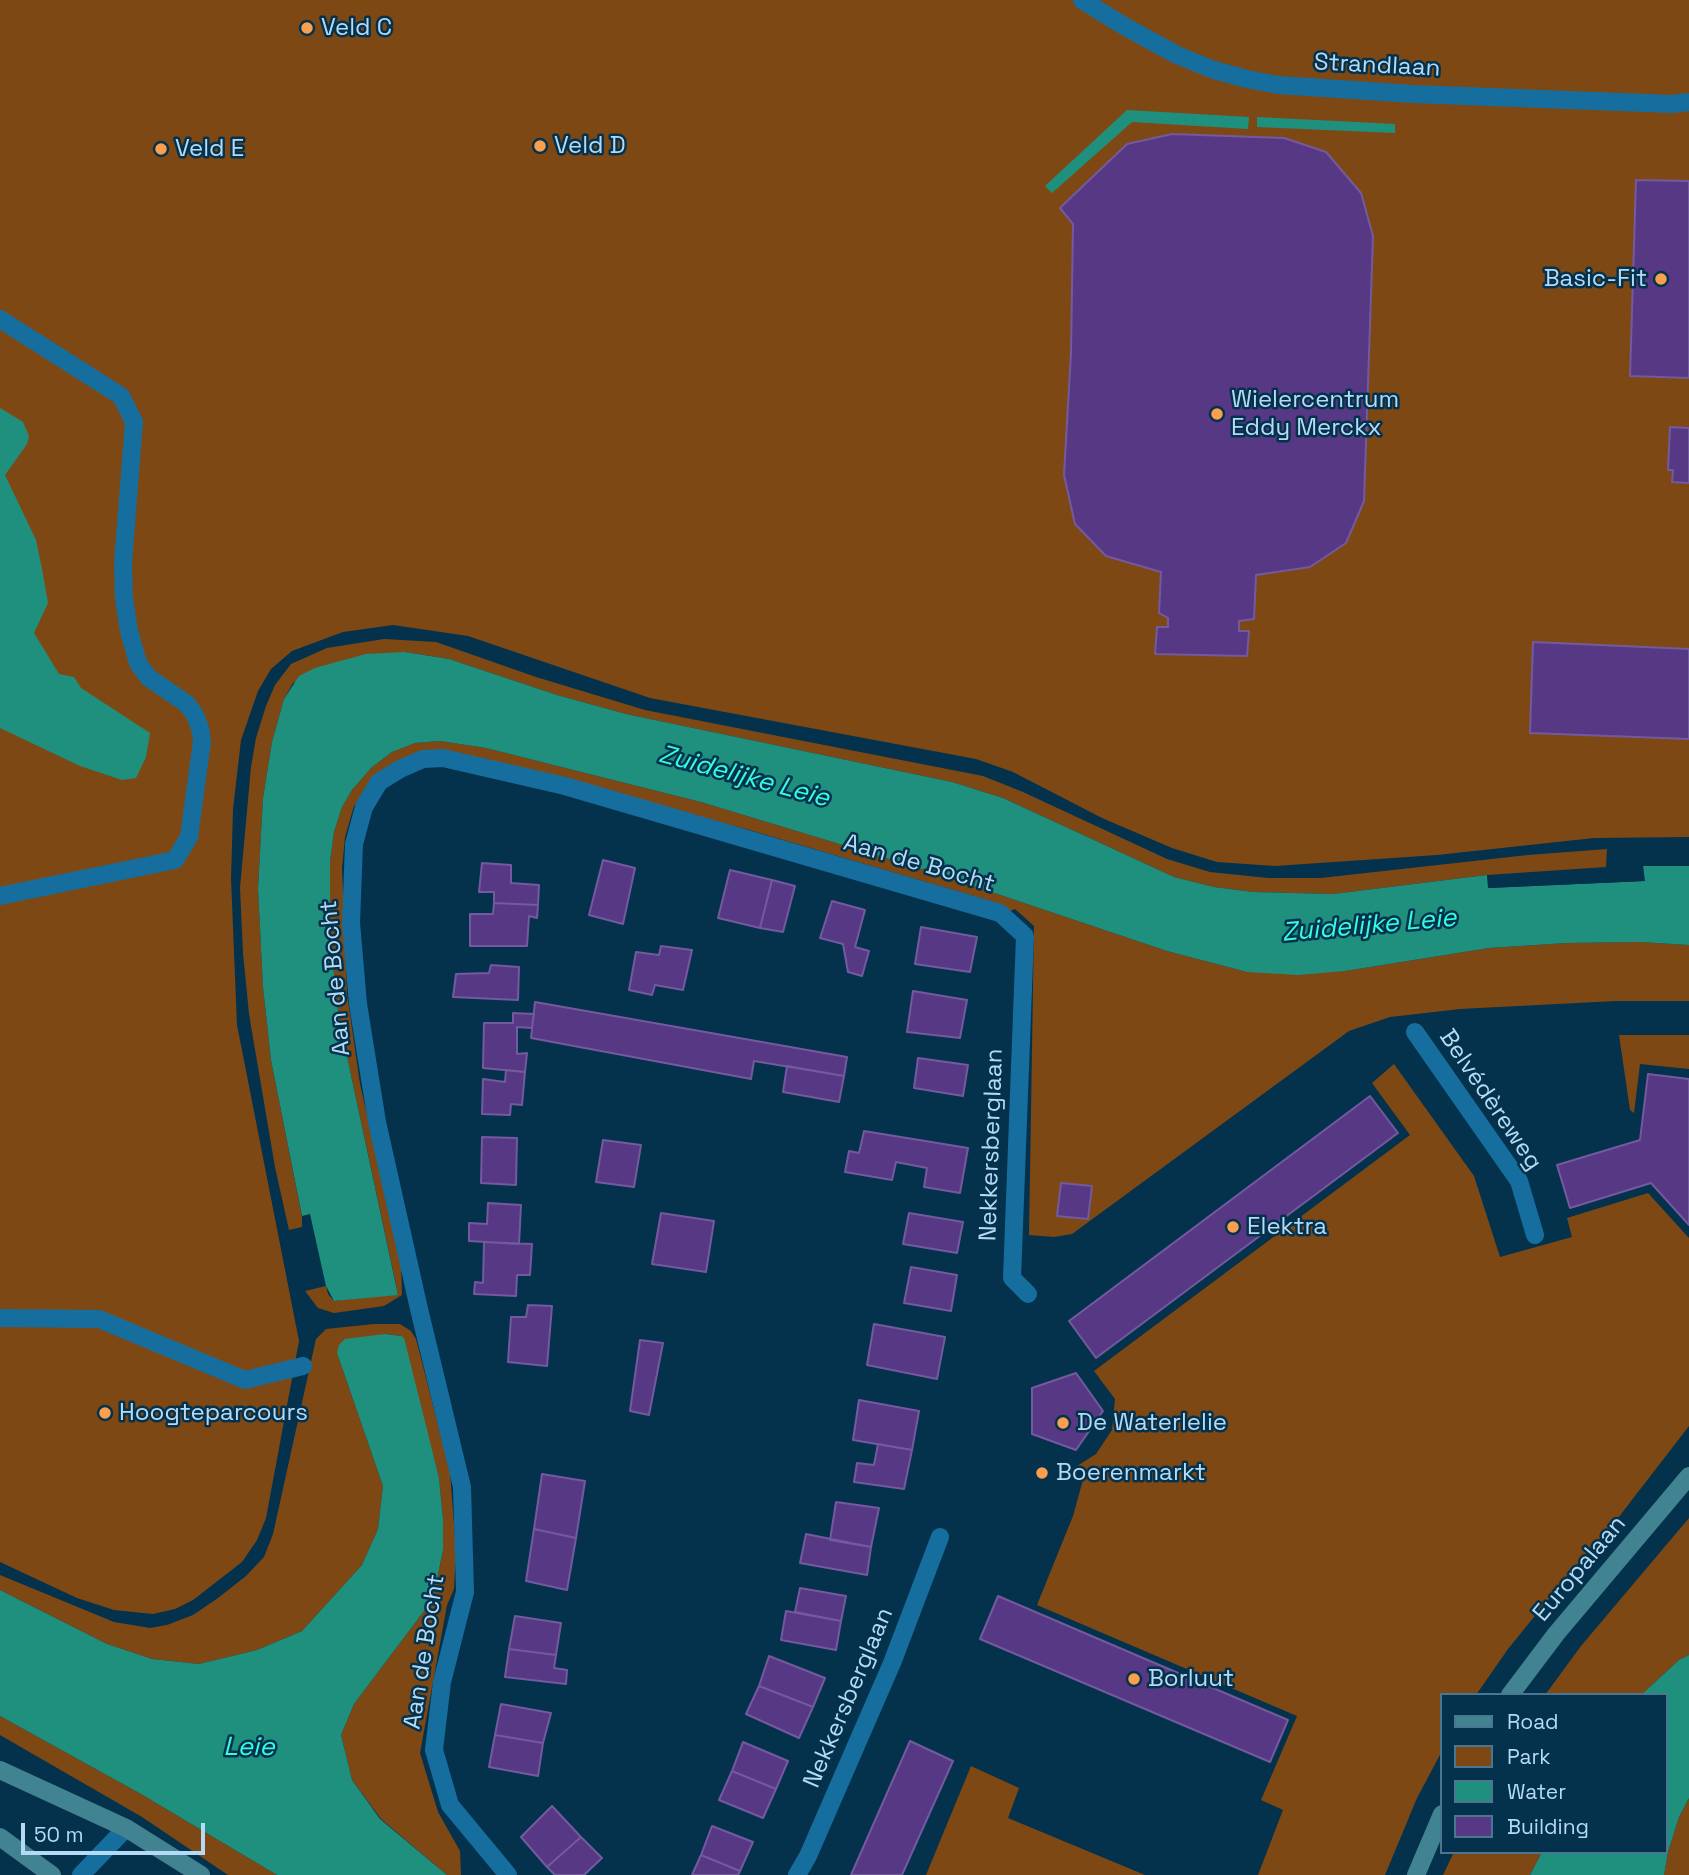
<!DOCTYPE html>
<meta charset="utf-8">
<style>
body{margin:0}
#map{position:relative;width:1689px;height:1875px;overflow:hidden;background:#04324c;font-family:"Space Grotesk",sans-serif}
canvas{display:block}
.legend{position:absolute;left:1440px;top:1693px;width:228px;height:161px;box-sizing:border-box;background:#04324c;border:2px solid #4b7590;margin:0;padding:9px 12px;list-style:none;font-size:21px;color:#b5daf5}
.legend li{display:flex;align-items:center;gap:14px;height:35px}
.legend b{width:35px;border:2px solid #4b7590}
.scale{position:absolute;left:21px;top:1823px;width:184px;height:32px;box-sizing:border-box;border:4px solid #b5daf5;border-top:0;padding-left:9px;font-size:21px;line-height:24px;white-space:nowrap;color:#b5daf5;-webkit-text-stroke:5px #04324c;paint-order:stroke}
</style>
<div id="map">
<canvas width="1689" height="1875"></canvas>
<ul class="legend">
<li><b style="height:9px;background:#418390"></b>Road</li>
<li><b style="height:19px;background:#7e4815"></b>Park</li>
<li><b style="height:19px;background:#20907e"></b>Water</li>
<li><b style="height:19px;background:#573884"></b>Building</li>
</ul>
<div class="scale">50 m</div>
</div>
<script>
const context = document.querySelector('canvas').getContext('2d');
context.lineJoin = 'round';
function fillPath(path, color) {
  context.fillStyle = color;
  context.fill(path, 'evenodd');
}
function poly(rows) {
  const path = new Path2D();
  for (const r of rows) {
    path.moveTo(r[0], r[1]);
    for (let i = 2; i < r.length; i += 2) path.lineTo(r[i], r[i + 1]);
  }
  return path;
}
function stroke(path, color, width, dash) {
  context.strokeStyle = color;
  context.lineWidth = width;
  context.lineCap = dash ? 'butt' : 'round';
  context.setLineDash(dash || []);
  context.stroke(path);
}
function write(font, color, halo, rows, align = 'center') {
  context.font = font + ' "Space Grotesk",sans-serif';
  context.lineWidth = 5;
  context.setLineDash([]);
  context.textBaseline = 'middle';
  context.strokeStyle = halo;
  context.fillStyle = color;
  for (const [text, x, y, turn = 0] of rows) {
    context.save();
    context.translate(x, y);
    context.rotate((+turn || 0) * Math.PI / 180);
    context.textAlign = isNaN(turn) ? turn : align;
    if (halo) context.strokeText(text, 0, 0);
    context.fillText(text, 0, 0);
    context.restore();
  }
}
const green = poly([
 [0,0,1689,0,1689,837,1594,838,1437,855,1275,866,1217,862,1172,848,1102,818,1013,772,976,759,650,698,468,636,393,625,343,632,292,651,271,669,258,691,241,740,233,809,231,879,237,1025,299,1341,266,1518,257,1540,242,1562,193,1600,175,1609,153,1614,114,1610,77,1598,0,1562],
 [384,639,436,642,536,677,645,710,983,776,1023,792,1167,859,1210,872,1268,878,1321,878,1528,855,1607,849,1606,867,1487,875,1333,894,1253,892,1214,887,1174,877,1003,798,952,782,626,714,557,695,449,659,405,652,293,683,284,699,272,742,263,798,258,889,263,987,271,1060,302,1217,302,1227,289,1230,275,1167,249,1014,243,953,240,888,251,767,256,738,266,706,275,685,291,664,327,648],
 [440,741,486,748,701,802,935,873,1167,951,1247,972,1345,971,1489,948,1567,943,1640,942,1689,945,1689,1001,1616,1001,1460,1009,1390,1017,1349,1031,1072,1234,1054,1237,1029,1235,1034,926,1015,909,1007,912,997,903,746,829,442,753,364,791,354,806,345,837,342,868,347,994,360,1084,401,1267,402,1295,384,1306,334,1313,318,1308,305,1291,326,1286,328,1294,334,1301,398,1294,339,1019,330,937,330,862,334,832,342,807,352,790,371,768,392,752,404,747,415,743],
 [1619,1035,1689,1035,1689,1069,1640,1064,1634,1113,1630,1110],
 [1394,1064,1474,1176,1500,1257,1572,1237,1567,1218,1648,1193,1689,1238,1689,1426,1618,1518,1573,1569,1508,1649,1476,1695,1442,1695,1442,1751,1417,1798,1385,1875,1258,1875,1283,1810,1261,1800,1297,1716,1037,1605,1073,1516,1086,1469,1077,1466,1096,1454,1112,1430,1115,1399,1094,1371,1410,1135,1372,1083],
 [374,1324,400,1324,411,1331,416,1339,450,1472,456,1551,454,1589,447,1605,420,1753,438,1812,460,1851,461,1875,447,1875,381,1819,352,1780,341,1735,354,1704,433,1599,443,1550,443,1519,439,1478,401,1336,385,1334,337,1353,383,1486,378,1529,362,1565,302,1631,257,1650,199,1664,152,1659,107,1644,0,1590,0,1575,114,1622,150,1628,167,1625,193,1615,218,1598,246,1576,264,1557,273,1534,316,1339,326,1329],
 [1689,1518,1689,1655,1679,1660,1641,1695,1545,1695,1581,1646],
 [0,1716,141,1794,277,1875,228,1875,142,1817,0,1735],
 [971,1766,1019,1788,1008,1818,1145,1875,926,1875],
 [1689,1798,1689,1875,1664,1875,1668,1852,1679,1817],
 [1454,1852,1542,1852,1530,1875,1443,1875]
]);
const water = poly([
 [1127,110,1249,117,1248,129,1132,122,1052,193,1045,186],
 [1257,117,1395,124,1395,133,1257,127],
 [0,408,23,422,29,436,27,444,5,475,36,540,42,569,48,603,34,633,59,674,74,677,81,688,150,733,146,757,136,778,122,780,80,766,0,728],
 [405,652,449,659,557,695,626,714,952,782,1003,798,1174,877,1214,887,1253,892,1333,894,1487,875,1489,888,1644,881,1643,866,1689,866,1689,945,1640,942,1567,943,1489,948,1345,971,1298,975,1247,972,1167,951,935,873,701,802,486,748,440,741,415,743,392,752,371,768,352,790,342,807,334,832,330,862,330,937,339,1019,398,1295,334,1301,326,1286,310,1214,302,1216,271,1060,263,987,258,889,263,798,272,742,284,699,299,676,315,668,366,654],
 [385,1334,401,1336,404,1338,439,1478,443,1519,443,1550,433,1599,354,1704,341,1735,352,1780,380,1819,447,1875,277,1875,141,1794,0,1716,0,1590,107,1644,152,1659,199,1664,257,1650,302,1631,362,1565,378,1529,383,1486,337,1353,339,1345,345,1339],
 [1689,1655,1689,1798,1679,1817,1668,1852,1664,1875,1530,1875,1542,1852,1666,1852,1666,1695,1641,1695,1679,1660]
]);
const pier = poly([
 [1640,866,1643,866,1645,881,1488,888,1487,875,1490,875,1491,884,1641,878]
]);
const building = poly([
 [1172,134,1284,138,1326,152,1361,193,1373,236,1364,501,1346,543,1310,567,1256,575,1254,619,1239,621,1239,631,1249,631,1247,656,1155,654,1157,627,1168,627,1168,618,1159,613,1161,572,1106,556,1075,524,1064,475,1071,353,1073,224,1060,208,1127,144,1172,134],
 [1636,180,1689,181,1689,378,1630,376,1636,180],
 [1670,427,1689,428,1689,483,1672,482,1673,470,1668,470,1670,427],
 [1533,642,1689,649,1689,739,1530,733,1533,642],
 [603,860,635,868,623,924,589,915,603,860],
 [482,863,511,865,511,883,539,885,538,905,494,903,494,892,479,892,482,863],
 [730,870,772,880,760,928,718,918,730,870],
 [772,880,795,886,783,932,760,928,772,880],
 [832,901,865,910,855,947,869,951,862,976,848,972,843,944,820,938,832,901],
 [494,903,538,905,537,918,529,916,527,946,470,946,470,914,493,914,494,903],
 [921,927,977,937,970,972,915,964,921,927],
 [661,946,692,950,683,990,655,985,652,995,629,990,636,952,659,955,661,946],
 [491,965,519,967,518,1000,453,997,456,974,489,973,491,965],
 [913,991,967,1000,960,1038,907,1032,913,991],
 [535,1002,847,1057,844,1076,754,1061,751,1079,531,1038,535,1002],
 [513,1013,534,1014,532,1028,517,1027,517,1054,527,1053,525,1072,483,1068,484,1023,513,1023,513,1013],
 [918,1058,968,1065,963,1096,914,1088,918,1058],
 [787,1066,844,1076,839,1102,783,1092,787,1066],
 [506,1070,525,1072,522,1105,511,1104,510,1115,482,1114,483,1079,505,1082,506,1070],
 [1648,1074,1689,1079,1689,1225,1651,1183,1570,1208,1557,1165,1640,1140,1648,1074],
 [1370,1096,1398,1133,1096,1358,1069,1321,1370,1096],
 [864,1131,968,1148,960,1193,924,1187,927,1168,896,1162,892,1180,845,1172,849,1151,859,1153,864,1131],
 [482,1137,517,1138,516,1185,481,1183,482,1137],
 [603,1140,641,1145,634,1187,596,1182,603,1140],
 [1061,1183,1092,1186,1088,1219,1057,1216,1061,1183],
 [488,1203,521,1205,519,1244,469,1241,469,1223,487,1224,488,1203],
 [661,1213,714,1221,706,1272,652,1264,661,1213],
 [909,1213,963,1222,957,1253,903,1244,909,1213],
 [484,1242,532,1244,530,1275,517,1275,516,1296,474,1294,475,1282,483,1283,484,1242],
 [911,1267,957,1275,951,1311,904,1303,911,1267],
 [528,1305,552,1306,547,1366,508,1362,511,1317,526,1317,528,1305],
 [874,1324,945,1337,937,1379,867,1365,874,1324],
 [640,1340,663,1343,649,1415,630,1411,640,1340],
 [1076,1373,1103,1411,1076,1450,1032,1434,1032,1388,1076,1373],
 [859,1400,919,1411,912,1450,853,1440,859,1400],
 [878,1444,912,1450,904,1489,854,1482,857,1463,874,1465,878,1444],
 [542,1474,585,1481,576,1538,534,1529,542,1474],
 [836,1502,879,1508,871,1547,830,1540,836,1502],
 [534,1529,576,1538,567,1590,526,1581,534,1529],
 [806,1534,871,1547,867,1575,800,1563,806,1534],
 [800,1588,846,1596,841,1621,795,1612,800,1588],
 [998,1596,1288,1720,1270,1762,980,1639,998,1596],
 [786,1611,841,1621,836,1650,781,1640,786,1611],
 [515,1616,561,1623,556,1655,509,1649,515,1616],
 [509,1649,556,1655,554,1668,567,1670,566,1684,505,1677,509,1649],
 [769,1656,825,1678,813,1707,759,1686,769,1656],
 [759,1686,813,1707,799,1738,746,1714,759,1686],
 [501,1704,551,1713,543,1743,495,1735,501,1704],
 [495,1735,543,1743,538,1776,489,1767,495,1735],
 [910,1741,953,1761,902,1875,851,1875,910,1741],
 [743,1742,788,1761,776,1789,732,1771,743,1742],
 [732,1771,776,1789,763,1818,719,1800,732,1771],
 [552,1806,581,1837,547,1867,521,1837,552,1806],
 [712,1826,753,1842,740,1871,701,1855,712,1826],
 [581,1837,602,1858,584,1875,555,1875,547,1867,581,1837],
 [701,1855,740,1871,738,1875,692,1875,701,1855]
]);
const street = poly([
 [1082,0,1124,26,1177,55,1214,70,1247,79,1278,85,1413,94,1672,104,1689,102],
 [0,319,121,396,134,422,123,562,124,599,129,631,138,663,148,677,187,704,195,715,200,728,202,741,189,837,175,860,0,896],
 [1415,1032,1519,1181,1535,1235],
 [0,1318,99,1319,245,1380,303,1366],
 [81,1875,126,1828],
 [508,1875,450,1805,434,1750,442,1682,465,1592,462,1487,419,1309,377,1122,358,1004,351,923,354,844,364,807,379,782,400,769,423,759,443,758,565,786,1000,913,1025,936,1012,1278,1028,1294],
 [797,1875,808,1856,892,1663,940,1537]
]);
const secondary = poly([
 [1510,1695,1556,1634,1689,1476],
 [0,1770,126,1828,201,1875],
 [0,1837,52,1875],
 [1416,1875,1442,1814]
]);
const markers = [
 [307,28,7,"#fa9f4f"],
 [540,146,7,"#fa9f4f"],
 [161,149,7,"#fa9f4f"],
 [1661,279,7,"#fa9f4f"],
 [1217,414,7,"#fa9f4f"],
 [1233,1227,7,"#fa9f4f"],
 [105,1413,7,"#fa9f4f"],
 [1063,1423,7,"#fa9f4f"],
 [1042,1473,7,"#fa9f4f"],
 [1134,1679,7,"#fa9f4f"]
];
const poiNames = [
 ["Veld C",321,28],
 ["Veld D",554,146],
 ["Veld E",175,149],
 ["Basic-Fit",1647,279,"right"],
 ["Wielercentrum",1231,400],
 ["Eddy Merckx",1231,428],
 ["Elektra",1247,1227],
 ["Hoogteparcours",119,1413],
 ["De Waterlelie",1077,1423],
 ["Boerenmarkt",1056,1473],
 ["Borluut",1148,1679]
];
const streetNames = [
 ["Strandlaan",1377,66,3],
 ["Aan de Bocht",919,864,16],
 ["Aan de Bocht",336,978,-95],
 ["Belvédèreweg",1490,1100,56],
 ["Nekkersberglaan",992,1145,-88],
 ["Europalaan",1580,1569,-50],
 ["Aan de Bocht",425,1652,-81],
 ["Nekkersberglaan",849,1698,-67]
];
const waterNames = [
 ["Zuidelijke Leie",744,777,15],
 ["Zuidelijke Leie",1369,926,-5],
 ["Leie",249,1748]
];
fillPath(green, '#7e4815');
fillPath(water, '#20907e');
fillPath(pier, '#04324c');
fillPath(building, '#573884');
stroke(building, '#735a9f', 2);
stroke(street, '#166e9f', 18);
stroke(secondary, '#418390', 18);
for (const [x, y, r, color] of markers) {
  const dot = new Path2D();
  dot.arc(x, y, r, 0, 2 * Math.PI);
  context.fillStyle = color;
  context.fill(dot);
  stroke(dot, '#04324c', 2.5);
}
write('24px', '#b5daf5', '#04324c', poiNames, 'left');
write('24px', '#b5daf5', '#04324c', streetNames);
write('italic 26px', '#35fcde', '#04324c', waterNames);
</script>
